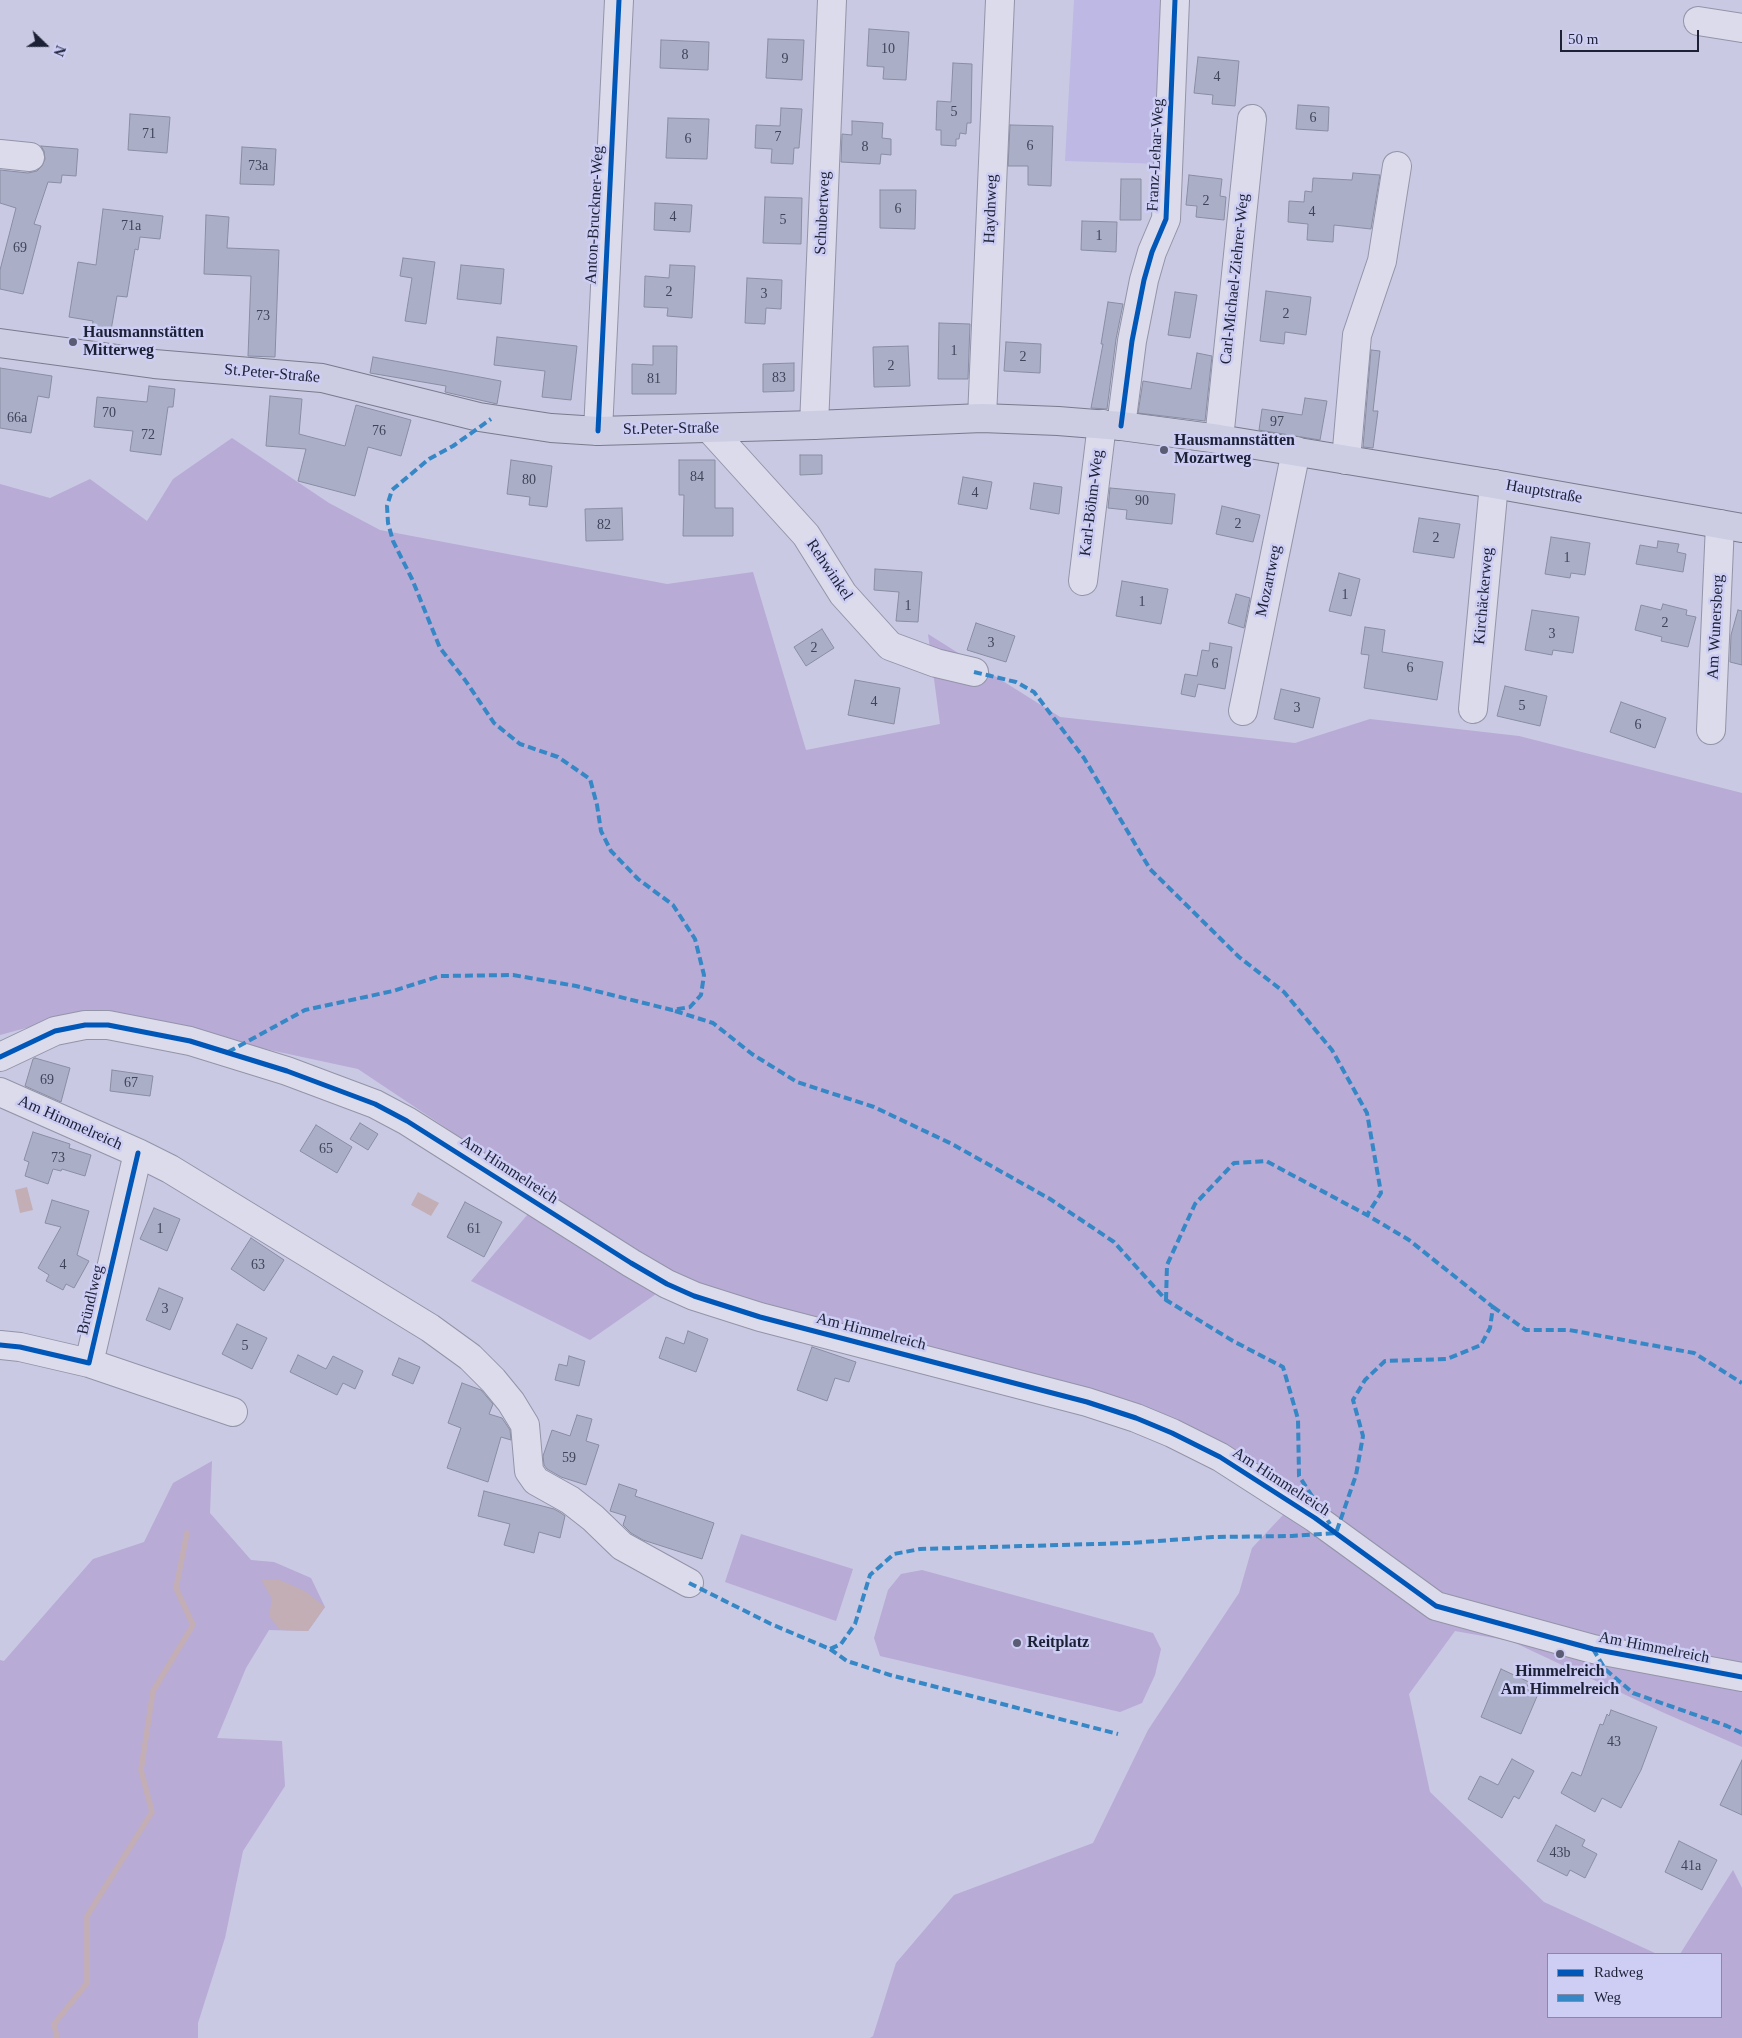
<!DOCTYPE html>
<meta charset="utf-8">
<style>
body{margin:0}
#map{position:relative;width:1742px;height:2038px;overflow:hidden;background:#c9c9e3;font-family:"Times New Roman",serif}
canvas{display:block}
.legend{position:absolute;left:1547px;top:1953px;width:175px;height:65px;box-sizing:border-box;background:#cecef5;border:1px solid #8789a9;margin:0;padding:6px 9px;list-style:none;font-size:15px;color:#1c2136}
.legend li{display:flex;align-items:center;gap:10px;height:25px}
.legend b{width:25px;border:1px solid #8789a9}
.north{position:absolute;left:20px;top:20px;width:50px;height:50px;-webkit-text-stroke:4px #cecef5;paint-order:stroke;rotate:112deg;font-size:14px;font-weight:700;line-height:20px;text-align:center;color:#1c2136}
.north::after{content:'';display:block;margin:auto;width:18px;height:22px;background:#1c2136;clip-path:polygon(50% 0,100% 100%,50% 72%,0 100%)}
.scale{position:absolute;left:1560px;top:30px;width:139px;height:22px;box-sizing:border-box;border:2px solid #1c2136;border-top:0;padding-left:6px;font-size:15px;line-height:18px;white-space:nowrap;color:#1c2136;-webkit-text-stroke:4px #cecef5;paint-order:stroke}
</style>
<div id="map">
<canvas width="1742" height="2038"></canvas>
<ul class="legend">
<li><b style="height:6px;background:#0057b8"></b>Radweg</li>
<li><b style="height:6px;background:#3687c5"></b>Weg</li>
</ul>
<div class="north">N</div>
<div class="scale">50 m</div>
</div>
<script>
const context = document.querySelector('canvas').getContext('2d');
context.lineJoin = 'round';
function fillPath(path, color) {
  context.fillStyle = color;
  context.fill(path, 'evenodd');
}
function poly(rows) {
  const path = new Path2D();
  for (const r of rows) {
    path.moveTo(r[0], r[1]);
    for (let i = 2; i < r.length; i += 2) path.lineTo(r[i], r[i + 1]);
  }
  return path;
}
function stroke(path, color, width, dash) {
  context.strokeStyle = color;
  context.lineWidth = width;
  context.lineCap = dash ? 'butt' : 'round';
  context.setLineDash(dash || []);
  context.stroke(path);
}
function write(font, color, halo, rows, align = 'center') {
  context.font = font + ' "Times New Roman",serif';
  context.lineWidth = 5;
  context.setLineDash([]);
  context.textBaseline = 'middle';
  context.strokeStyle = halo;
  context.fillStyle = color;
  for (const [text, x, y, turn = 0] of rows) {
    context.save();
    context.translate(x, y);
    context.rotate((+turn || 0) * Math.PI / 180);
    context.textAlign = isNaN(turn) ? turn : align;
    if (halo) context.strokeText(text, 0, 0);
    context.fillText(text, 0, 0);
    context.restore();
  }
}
const farmland = poly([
 [1074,0,1169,0,1163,164,1065,161]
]);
const green = poly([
 [232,438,329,503,380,530,667,584,753,572,806,750,940,724,928,634,1060,717,1295,743,1370,719,1519,736,1742,793,1742,1747,1662,1712,1511,1641,1455,1631,1409,1694,1430,1792,1544,1902,1657,1954,1548,1954,1548,2017,1721,2017,1721,1954,1680,1954,1733,1870,1742,1888,1742,2038,870,2038,873,2036,896,1963,954,1895,1093,1843,1148,1730,1239,1593,1252,1548,1298,1499,1191,1426,1072,1385,897,1345,679,1278,590,1340,471,1281,545,1194,358,1069,89,1011,0,1035,0,484,50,498,90,479,147,521,173,479],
 [212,1461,210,1513,251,1560,274,1562,311,1578,325,1607,308,1631,269,1630,246,1668,217,1738,282,1741,285,1786,243,1851,225,1938,198,2023,198,2038,0,2038,0,1660,4,1661,93,1559,144,1542,173,1483],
 [741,1534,853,1569,836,1621,725,1582],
 [922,1570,1153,1633,1161,1649,1155,1675,1142,1703,1120,1712,880,1656,874,1638,888,1590,901,1574]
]);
const water = poly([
 [27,1187,33,1210,20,1213,15,1190],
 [418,1192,439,1203,431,1216,411,1205],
 [261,1579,280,1580,305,1591,325,1607,308,1631,280,1630,269,1616,272,1599]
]);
const stream = poly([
 [57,2038,54,2024,87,1983,87,1916,152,1812,141,1770,153,1691,193,1625,176,1588,187,1533]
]);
const building = poly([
 [869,29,909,32,906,80,883,79,884,67,867,66,869,29],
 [768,39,804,40,802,80,766,78,768,39],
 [661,40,709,42,708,70,660,68,661,40],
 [1198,57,1239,61,1235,106,1212,104,1213,95,1194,93,1198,57],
 [953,63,972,64,971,123,967,123,966,134,960,133,959,139,956,139,956,146,941,145,941,130,936,130,937,101,951,102,953,63],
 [1298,105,1329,107,1328,131,1296,129,1298,105],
 [781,108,802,109,799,148,794,148,793,164,771,163,772,149,755,148,756,125,780,126,781,108],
 [130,114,170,117,167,153,128,150,130,114],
 [668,118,709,119,707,159,666,158,668,118],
 [852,121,883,123,882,138,891,139,891,155,881,154,880,164,841,162,842,134,852,135,852,121],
 [1010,125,1053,126,1051,186,1028,185,1028,166,1008,166,1010,125],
 [41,146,78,149,76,176,62,175,61,183,48,182,34,224,41,226,23,294,0,289,0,270,16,208,0,203,0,170,28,173,37,171,42,166,45,159,44,151,41,146],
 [242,147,276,149,274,185,240,184,242,147],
 [1353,173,1380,175,1371,229,1334,225,1333,242,1307,240,1308,224,1288,222,1289,201,1304,202,1305,191,1312,192,1313,178,1352,180,1353,173],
 [1189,175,1222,179,1220,196,1226,197,1224,220,1196,217,1197,206,1186,205,1189,175],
 [1121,179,1141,179,1141,220,1120,220,1121,179],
 [880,190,916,190,915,229,880,228,880,190],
 [765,197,802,198,801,244,763,243,765,197],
 [655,203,692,205,690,232,654,230,655,203],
 [103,209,163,216,160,239,140,237,138,250,135,249,127,297,117,296,110,336,91,334,93,321,69,317,78,262,96,265,103,209],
 [206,215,229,217,227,248,279,250,275,357,248,356,251,276,204,274,206,215],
 [1082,221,1117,222,1116,252,1081,250,1082,221],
 [403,258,435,262,426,324,405,321,412,278,400,276,403,258],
 [461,265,504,269,501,304,457,299,461,265],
 [670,265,695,266,692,318,667,316,668,308,644,307,645,276,669,278,670,265],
 [747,278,782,280,781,309,766,308,765,324,745,323,747,278],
 [1266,291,1311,297,1306,335,1285,332,1284,344,1260,341,1266,291],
 [1175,292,1197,295,1190,338,1168,335,1175,292],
 [1108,302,1123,304,1116,339,1107,409,1091,408,1103,344,1101,344,1108,302],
 [939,323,970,324,968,379,938,379,939,323],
 [497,337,577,346,571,400,542,397,545,371,494,365,497,337],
 [1006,342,1041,344,1040,373,1004,371,1006,342],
 [653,346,677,346,676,394,632,394,632,364,653,365,653,346],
 [908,346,910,386,874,387,873,347,908,346],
 [1371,350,1380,351,1373,411,1378,411,1373,448,1363,447,1371,350],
 [1197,353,1212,356,1205,421,1138,413,1143,381,1191,389,1197,353],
 [373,357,501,381,497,404,445,392,446,386,370,373,373,357],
 [794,363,794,391,763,392,763,364,794,363],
 [0,368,52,376,49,398,38,396,31,433,0,428,0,368],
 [149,386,175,389,173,407,168,407,161,455,130,451,133,431,94,427,97,397,147,402,149,386],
 [270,396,302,399,299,434,345,446,356,405,411,420,401,456,368,447,355,496,298,481,306,449,266,446,270,396],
 [1305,398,1327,401,1320,440,1259,430,1262,409,1302,415,1305,398],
 [800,455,822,455,822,474,800,475,800,455],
 [511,460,552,466,547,507,529,505,530,497,507,494,511,460],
 [679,460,715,460,715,508,733,508,733,536,683,536,684,495,679,495,679,460],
 [963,477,992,482,987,509,958,504,963,477],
 [1034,483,1062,487,1059,514,1030,509,1034,483],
 [1110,488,1175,494,1172,524,1126,519,1127,510,1108,508,1110,488],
 [1222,506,1260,515,1253,542,1216,534,1222,506],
 [622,508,623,540,586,541,585,509,622,508],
 [1419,518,1460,524,1454,558,1413,552,1419,518],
 [1551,537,1590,543,1585,575,1571,573,1570,578,1545,574,1551,537],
 [1658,541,1679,544,1677,552,1686,554,1683,572,1636,564,1640,545,1657,548,1658,541],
 [875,569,922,572,918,622,896,621,899,592,874,590,875,569],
 [1339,573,1360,579,1351,616,1329,611,1339,573],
 [1122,581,1168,589,1161,624,1116,616,1122,581],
 [1236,594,1250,598,1244,628,1228,623,1236,594],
 [1663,604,1687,610,1686,615,1696,617,1688,647,1661,641,1662,637,1635,630,1641,605,1661,610,1663,604],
 [1532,610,1579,617,1573,653,1553,650,1552,655,1525,650,1532,610],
 [1738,610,1742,611,1742,665,1730,662,1731,635,1738,610],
 [976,623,1015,636,1006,662,967,650,976,623],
 [1365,627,1385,630,1382,652,1443,662,1437,700,1364,688,1369,655,1361,654,1365,627],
 [822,629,834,648,806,666,794,647,822,629],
 [1210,643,1232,647,1225,689,1198,684,1195,697,1181,694,1185,674,1197,676,1202,650,1209,651,1210,643],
 [855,680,900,688,894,724,848,715,855,680],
 [1505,686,1547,696,1540,726,1497,716,1505,686],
 [1281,689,1320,698,1313,728,1274,719,1281,689],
 [1621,702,1666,718,1655,748,1610,732,1621,702],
 [35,1058,70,1068,61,1102,25,1086,33,1059,35,1058],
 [112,1070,153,1076,150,1096,110,1091,112,1070],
 [360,1123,378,1134,368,1150,350,1139,360,1123],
 [316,1125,352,1147,337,1173,300,1151,316,1125],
 [33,1132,70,1144,69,1148,91,1155,85,1176,62,1169,61,1171,53,1169,48,1184,25,1176,29,1162,24,1160,33,1132],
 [52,1200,89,1211,77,1255,89,1261,74,1288,66,1284,63,1290,46,1281,49,1275,38,1268,61,1227,45,1223,52,1200],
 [465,1202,502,1222,484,1257,447,1237,465,1202],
 [154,1208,180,1219,167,1251,140,1239,154,1208],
 [251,1238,284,1260,264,1291,231,1269,251,1238],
 [159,1288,183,1298,170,1330,146,1320,159,1288],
 [237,1324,267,1338,252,1369,222,1354,237,1324],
 [688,1331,708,1339,696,1372,659,1358,666,1337,684,1344,688,1331],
 [812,1347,856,1362,849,1382,835,1378,827,1401,797,1390,812,1347],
 [298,1355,326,1369,333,1356,363,1371,355,1389,343,1383,337,1395,290,1372,298,1355],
 [569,1356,585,1361,579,1386,555,1380,559,1364,567,1366,569,1356],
 [399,1358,420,1367,413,1384,392,1375,399,1358],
 [462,1383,481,1390,493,1404,489,1414,502,1418,510,1430,511,1440,501,1437,488,1482,447,1468,461,1428,448,1423,462,1383],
 [577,1415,592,1419,586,1441,599,1445,586,1485,561,1477,547,1469,544,1465,543,1456,552,1430,570,1436,577,1415],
 [619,1484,637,1490,635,1496,714,1523,702,1559,643,1540,631,1533,623,1525,626,1516,610,1511,619,1484],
 [484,1491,554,1509,561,1513,565,1516,560,1538,539,1532,534,1553,504,1545,510,1524,478,1516,484,1491],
 [1501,1669,1529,1682,1526,1689,1538,1694,1521,1734,1481,1717,1501,1669],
 [1611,1710,1657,1727,1641,1770,1621,1808,1602,1798,1595,1812,1561,1793,1572,1772,1581,1776,1600,1724,1603,1725,1607,1714,1609,1716,1611,1710],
 [1512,1759,1534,1771,1519,1799,1514,1796,1502,1818,1468,1799,1480,1776,1498,1785,1512,1759],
 [1742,1760,1742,1815,1720,1805,1742,1760],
 [1556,1825,1585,1840,1582,1846,1597,1854,1585,1878,1570,1870,1567,1876,1537,1861,1556,1825],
 [1679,1841,1717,1860,1702,1890,1665,1872,1679,1841]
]);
const minor = poly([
 [1698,21,1742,28],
 [0,154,30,157],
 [982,418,1000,0],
 [814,425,832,0],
 [1121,426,1132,341,1144,280,1152,252,1166,219,1175,0],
 [709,428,806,535,843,594,890,646,936,663,974,672],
 [598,431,619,0],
 [1219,439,1252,119],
 [1346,460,1357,335,1382,261,1397,166],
 [1083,581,1102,424],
 [1473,709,1494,484],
 [1243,711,1296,451],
 [1711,730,1720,524],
 [0,1057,55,1031,85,1025,108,1025,190,1041,287,1071,375,1104,407,1121,631,1263,667,1284,694,1296,760,1317,1087,1402,1136,1418,1172,1433,1220,1457,1315,1518,1436,1606,1593,1649,1742,1677],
 [0,1092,138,1153,170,1169,430,1328,470,1357,493,1380,511,1402,525,1425,529,1471,536,1481,570,1500,593,1518,622,1546,689,1583],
 [0,1345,20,1347,89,1363,138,1153],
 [89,1363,233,1412]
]);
const major = poly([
 [0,343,154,364,322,378,479,417,551,428,598,431,814,425,982,418,1058,421,1121,426,1219,439,1494,484,1742,528]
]);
const quiet = poly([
 [974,672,1016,682,1034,692,1084,758,1150,869,1239,957,1284,992,1332,1050,1367,1113,1381,1193,1367,1215],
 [675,1011,713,1023,752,1054,797,1082,874,1107,952,1144,1050,1199,1114,1242,1166,1300,1233,1341,1283,1367,1298,1419,1299,1476,1330,1524],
 [228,1052,305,1010,393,991,440,976,513,975,576,986,672,1010,690,1007,701,995,704,975,695,939,673,905,638,879,611,851,601,831,597,805,590,779,558,757,520,744,494,723,465,680,440,648,412,579,393,541,388,523,387,506,392,490,429,459,453,446,491,419],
 [1166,1300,1167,1265,1195,1204,1234,1163,1266,1161,1367,1215,1409,1240,1493,1307,1490,1328,1481,1345,1447,1359,1385,1361,1365,1380,1353,1400,1363,1436,1356,1475,1336,1533],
 [1493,1307,1526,1330,1569,1330,1694,1353,1742,1383],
 [689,1583,771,1624,830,1649,841,1644,855,1624,870,1575,894,1554,920,1549,1130,1543,1213,1537,1292,1536,1336,1533],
 [830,1649,847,1661,890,1675,1118,1734],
 [1593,1649,1605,1669,1633,1693,1727,1726,1742,1733]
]);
const cycleway = poly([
 [1121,426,1132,341,1144,280,1152,252,1166,219,1175,0],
 [598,431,619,0],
 [0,1057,55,1031,85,1025,108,1025,190,1041,287,1071,375,1104,407,1121,631,1263,667,1284,694,1296,760,1317,1087,1402,1136,1418,1172,1433,1220,1457,1315,1518,1436,1606,1593,1649,1742,1677],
 [0,1345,20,1347,89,1363,138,1153]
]);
const markers = [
 [73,342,5,"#595c73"],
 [1164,450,5,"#595c73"],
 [1017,1643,5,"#595c73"],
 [1560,1654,5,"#595c73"]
];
const numberNames = [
 ["10",888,49],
 ["8",685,55],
 ["9",785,59],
 ["4",1217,77],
 ["5",954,112],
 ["6",1313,118],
 ["71",149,134],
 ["7",778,137],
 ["6",688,139],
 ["6",1030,146],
 ["8",865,147],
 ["73a",258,166],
 ["2",1206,201],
 ["6",898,209],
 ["4",1312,212],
 ["4",673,217],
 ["5",783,220],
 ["71a",131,226],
 ["1",1099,236],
 ["69",20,248],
 ["2",669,292],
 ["3",764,294],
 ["2",1286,314],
 ["73",263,316],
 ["1",954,351],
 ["2",1023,357],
 ["2",891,366],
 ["83",779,378],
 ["81",654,379],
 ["70",109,413],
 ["66a",17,418],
 ["97",1277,422],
 ["76",379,431],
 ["72",148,435],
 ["84",697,477],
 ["80",529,480],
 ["4",975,493],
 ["90",1142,501],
 ["2",1238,524],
 ["82",604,525],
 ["2",1436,538],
 ["1",1567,558],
 ["1",1345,595],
 ["1",1142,602],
 ["1",908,606],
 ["2",1665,623],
 ["3",1552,634],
 ["3",991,643],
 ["2",814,648],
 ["6",1215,664],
 ["6",1410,668],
 ["4",874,702],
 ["5",1522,706],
 ["3",1297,708],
 ["6",1638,725],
 ["69",47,1080],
 ["67",131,1083],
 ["65",326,1149],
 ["73",58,1158],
 ["1",160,1229],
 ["61",474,1229],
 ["4",63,1265],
 ["63",258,1265],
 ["3",165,1309],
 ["5",245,1346],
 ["59",569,1458],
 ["43",1614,1742],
 ["43b",1560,1853],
 ["41a",1691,1866]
];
const streetNames = [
 ["Franz-Lehar-Weg",1156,155,-87],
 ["Haydnweg",991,209,-88],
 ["Schubertweg",823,213,-87],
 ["Anton-Bruckner-Weg",595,215,-87],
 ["Carl-Michael-Ziehrer-Weg",1235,279,-84],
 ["St.Peter-Straße",272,374,5],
 ["St.Peter-Straße",671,429,-1],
 ["Hauptstraße",1544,492,10],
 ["Karl-Böhm-Weg",1092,503,-83],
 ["Rehwinkel",829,570,56],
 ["Mozartweg",1269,581,-78],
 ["Kirchäckerweg",1484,596,-85],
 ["Am Wunersberg",1716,627,-87],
 ["Am Himmelreich",70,1123,24],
 ["Am Himmelreich",509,1170,33],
 ["Bründlweg",91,1300,-77],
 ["Am Himmelreich",871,1332,14],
 ["Am Himmelreich",1281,1482,33],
 ["Am Himmelreich",1654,1648,11]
];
const poiNames = [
 ["Hausmannstätten",83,333],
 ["Mitterweg",83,351],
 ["Hausmannstätten",1174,441],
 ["Mozartweg",1174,459],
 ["Reitplatz",1027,1643],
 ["Himmelreich",1560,1672,"center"],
 ["Am Himmelreich",1560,1690,"center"]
];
fillPath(farmland, '#bdb9e4');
fillPath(green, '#b8abd6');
fillPath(water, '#c3aeb6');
stroke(stream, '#c3aeb6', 5.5);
fillPath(building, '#aaafc7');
stroke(building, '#898da3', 1);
stroke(minor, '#9394a8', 30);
stroke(major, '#797b8d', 30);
stroke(minor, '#dbdbeb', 28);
stroke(major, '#cccce3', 28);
stroke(quiet, '#3687c5', 4, [8, 4]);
stroke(cycleway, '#0057b8', 5);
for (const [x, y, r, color] of markers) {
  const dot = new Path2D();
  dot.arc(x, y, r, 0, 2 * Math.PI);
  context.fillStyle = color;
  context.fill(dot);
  stroke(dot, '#cecef5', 2);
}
write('14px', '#40445a', null, numberNames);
write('16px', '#1c2136', '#cecef5', streetNames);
write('bold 16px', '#1c2136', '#cecef5', poiNames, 'left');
</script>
